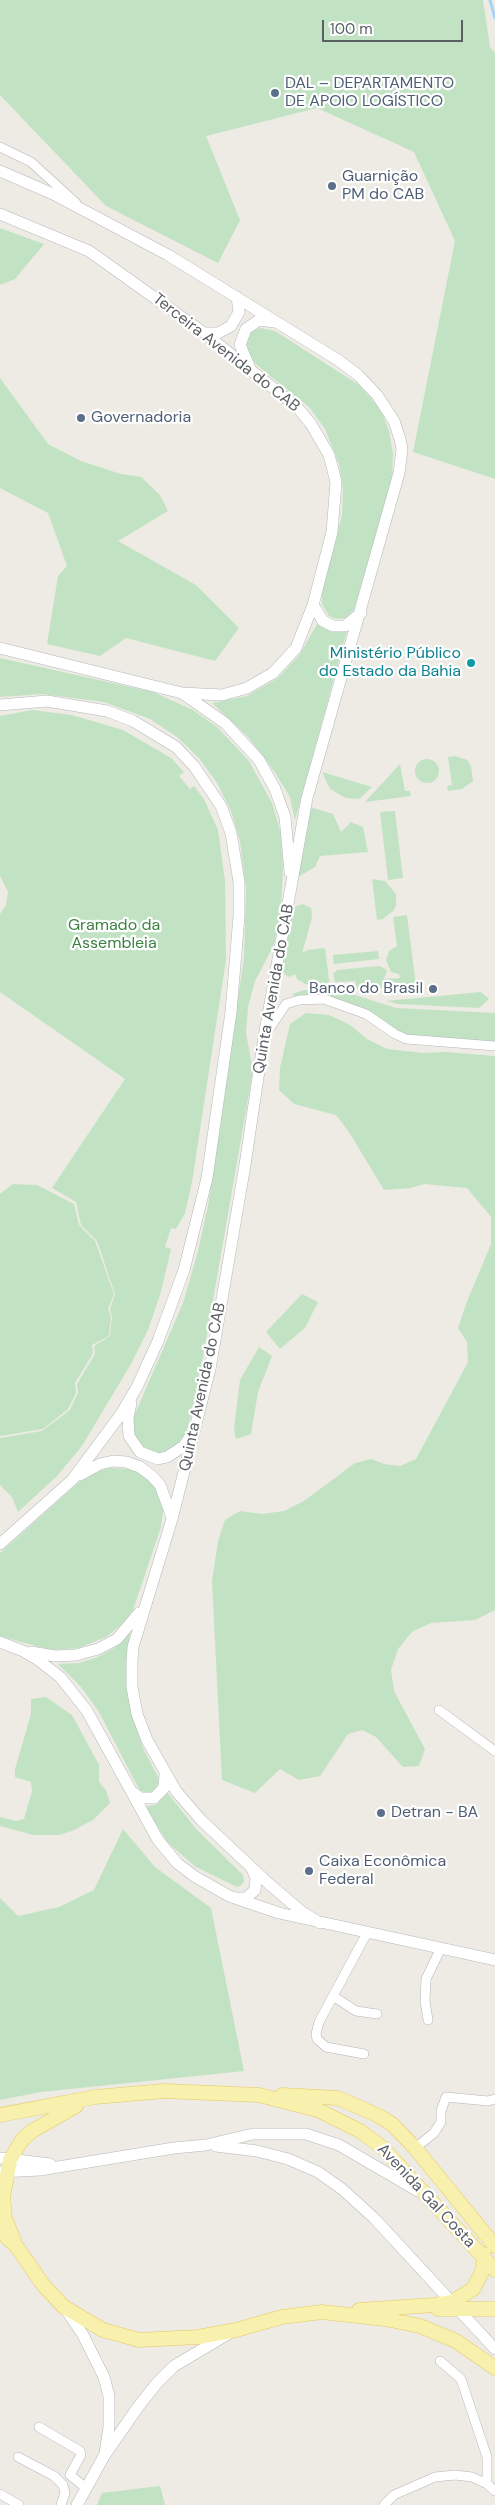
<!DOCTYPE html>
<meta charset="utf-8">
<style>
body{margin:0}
#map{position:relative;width:495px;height:2505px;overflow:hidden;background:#edebe3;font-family:"DM Sans",sans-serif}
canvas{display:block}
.scale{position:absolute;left:322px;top:20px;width:141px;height:22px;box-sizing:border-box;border:2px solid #5b5e63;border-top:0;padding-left:6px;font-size:15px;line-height:18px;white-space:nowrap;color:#5b5e63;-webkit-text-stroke:4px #fff;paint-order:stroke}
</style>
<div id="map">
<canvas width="495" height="2505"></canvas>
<div class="scale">100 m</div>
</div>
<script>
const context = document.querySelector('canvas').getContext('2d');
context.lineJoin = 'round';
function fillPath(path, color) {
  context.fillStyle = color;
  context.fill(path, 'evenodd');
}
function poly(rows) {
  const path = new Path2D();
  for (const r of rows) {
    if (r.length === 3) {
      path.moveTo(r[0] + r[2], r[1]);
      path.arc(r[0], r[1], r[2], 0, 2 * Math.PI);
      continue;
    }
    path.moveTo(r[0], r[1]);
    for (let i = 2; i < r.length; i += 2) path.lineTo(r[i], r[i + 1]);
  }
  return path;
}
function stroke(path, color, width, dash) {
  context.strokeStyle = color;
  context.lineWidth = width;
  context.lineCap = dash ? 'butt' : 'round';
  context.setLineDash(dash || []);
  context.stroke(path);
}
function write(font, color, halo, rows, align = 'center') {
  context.font = font + ' "DM Sans",sans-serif';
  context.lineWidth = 4.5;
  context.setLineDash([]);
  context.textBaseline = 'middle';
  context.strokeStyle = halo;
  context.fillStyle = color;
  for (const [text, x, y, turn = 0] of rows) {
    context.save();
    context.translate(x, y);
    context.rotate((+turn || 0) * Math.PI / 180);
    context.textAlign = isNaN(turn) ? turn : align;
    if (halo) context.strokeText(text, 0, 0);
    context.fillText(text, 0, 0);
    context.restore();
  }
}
const green = poly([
 [0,0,483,0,490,47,495,53,495,479,413,452,455,241,414,152,317,108,206,136,240,220,218,263,106,206,0,95],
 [0,228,44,244,15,279,0,285],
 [260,328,275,331,359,385,381,410,389,431,393,454,392,478,354,610,345,618,337,619,329,616,322,604,322,591,342,515,343,489,339,464,325,429,310,408,253,362,244,345,248,334],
 [0,378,48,444,81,461,121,474,141,477,160,495,168,511,118,541,196,585,239,628,215,661,126,638,100,656,47,644,58,576,67,566,48,513,0,488],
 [317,624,330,631,347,631,295,820,290,797,274,771,248,737,212,703,247,696,278,678,300,654],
 [0,658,153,692,193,710,217,727,249,761,272,803,281,834,283,869,281,907,274,945,255,981,248,1007,246,1033,253,1070,196,1398,184,1440,173,1451,158,1454,143,1448,134,1434,134,1416,183,1303,197,1255,208,1206,244,957,246,890,240,841,231,811,217,783,199,758,177,737,150,719,104,702,42,694,0,697],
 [32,710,72,715,123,730,171,758,184,772,179,776,190,789,194,786,204,799,218,830,225,881,226,960,192,1182,185,1213,176,1229,171,1228,165,1247,171,1249,160,1295,148,1330,131,1364,82,1446,57,1476,18,1512,12,1497,0,1485,0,1438,42,1431,70,1410,78,1393,77,1384,95,1354,94,1346,110,1336,112,1317,110,1309,115,1294,97,1241,81,1225,76,1202,52,1188,125,1079,0,992,0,914,6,905,8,892,0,876,0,716],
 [455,756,467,760,471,766,473,781,462,789,448,791,447,786,452,785,448,757],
 [427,771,12],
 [400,764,405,791,410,791,411,796,365,802],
 [322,772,372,787,359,799,346,798,330,789],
 [306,806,333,814,341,832,351,822,363,827,368,852,320,856,315,867,298,877],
 [395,811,403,878,388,880,380,812],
 [372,879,385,881,396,894,396,906,393,911,383,919,377,920],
 [303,904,311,908,312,918,302,953,308,950,325,948,330,987,305,984,297,979,295,974,289,977,281,971,288,909],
 [407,915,416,985,354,990,356,981,335,982,333,974,337,970,379,966,387,970,384,979,400,978,399,974,391,972,386,960,389,951,397,946,393,917],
 [378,951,379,959,334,964,333,955],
 [304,990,352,994,396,1008,495,1013,495,1046,419,1042,338,1002,299,1000,292,994],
 [481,992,489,999,479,1008,397,1004,386,1001],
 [306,1013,329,1015,350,1025,367,1039,387,1049,424,1053,446,1052,495,1056,495,1610,475,1620,431,1623,412,1632,398,1649,391,1670,394,1691,425,1749,419,1766,403,1767,376,1737,362,1730,348,1734,320,1776,299,1780,280,1769,255,1793,222,1780,212,1581,218,1541,225,1520,240,1511,262,1514,284,1511,304,1501,355,1463,371,1459,384,1464,400,1466,416,1459,468,1362,467,1342,458,1328,466,1304,491,1244,491,1217,467,1188,424,1184,411,1188,384,1190,349,1132,336,1115,294,1104,279,1090,280,1068,290,1024],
 [13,1184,37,1185,74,1204,79,1225,95,1241,114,1294,108,1309,111,1317,109,1336,92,1345,93,1353,75,1383,76,1393,68,1409,43,1429,0,1436,0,1194],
 [302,1294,318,1302,305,1328,280,1349,266,1332],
 [259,1347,272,1356,258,1392,251,1434,236,1439,234,1428,240,1380],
 [108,1468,131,1469,146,1477,157,1489,164,1504,161,1527,133,1610,121,1625,106,1637,79,1648,50,1650,0,1636,0,1553,86,1476],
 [130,1633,127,1674,133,1719,143,1748,159,1779,156,1789,150,1793,140,1791,99,1712,81,1687,58,1664,79,1663,98,1657,116,1647],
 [46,1697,72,1715,99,1765,99,1782,106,1790,110,1803,93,1820,72,1831,59,1835,33,1835,0,1826,0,1817,16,1821,24,1819,32,1791,31,1782,15,1777,15,1769,31,1714,31,1699],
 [167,1792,196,1829,243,1875,244,1882,240,1886,237,1887,196,1867,168,1843,145,1807,157,1804],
 [123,1829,155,1867,211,1908,244,2071,41,2092,0,2100,0,1898,18,1916,59,1907,94,1890],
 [160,2486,165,2505,97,2505,102,2493]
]);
const stream = poly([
 [490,0,495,18]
]);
const minor = poly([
 [0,147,31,162,76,203],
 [265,1035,286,1004,299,1000,324,999,366,1014,395,1034,406,1039,495,1046],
 [439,1710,495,1751],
 [333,1996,356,2011,377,2014],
 [428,2020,425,2001,426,1979,440,1950],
 [364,2054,326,2047,317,2039,316,2034,319,2022,367,1933],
 [415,2148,434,2133,441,2122,441,2111,446,2097,488,2101,495,2099],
 [440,2361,461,2379,487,2457,487,2484],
 [39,2427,80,2451,81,2455,70,2475,86,2488],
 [18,2457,54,2476,63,2485,65,2493,61,2505],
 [0,2494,19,2505],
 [384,2505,394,2495,435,2477,455,2475,472,2477,487,2484,495,2491]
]);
const secondary = poly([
 [0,171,53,194,168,255,338,360,358,375,377,395,394,421,400,439,402,449,399,473,307,798,264,1037,245,1165,210,1369,172,1519,133,1647,132,1661,132,1687,137,1714,147,1740,176,1791,201,1820,268,1883,302,1912,320,1923],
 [0,214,89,251,204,333,297,407,311,424,329,455,336,482,332,532,313,605,296,648,273,673,247,688,222,695,182,693],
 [204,333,218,333,231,326,239,312,237,297],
 [249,366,240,345,246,329,259,320,274,322],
 [313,605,323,621,333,626,345,626,361,613],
 [0,648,182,693,225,723,259,760,275,789,285,817,290,872],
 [0,705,47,701,107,711,133,721,176,747,194,766,221,806,231,833,239,882,239,916,231,1012,207,1178,184,1270,158,1341,137,1387,121,1414,72,1480,0,1544],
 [131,1403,128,1418,129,1436,140,1452,158,1459,167,1457,184,1446,191,1435],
 [80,1475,100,1464,113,1461,126,1462,140,1467,152,1476,160,1485,172,1517],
 [0,1642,23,1651,37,1659,60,1677,69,1688,87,1711,158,1840,177,1863,194,1876,229,1896,279,1913,495,1960],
 [31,1652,55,1656,76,1655,98,1649,117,1639,139,1613],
 [132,1792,140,1798,154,1798,164,1788,165,1774],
 [236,1898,246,1898,255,1890,256,1878,252,1869],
 [216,2146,257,2151,288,2159,318,2172,342,2189,374,2218,495,2349],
 [0,2158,50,2164],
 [0,2172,40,2170,174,2148,206,2145,253,2134,306,2134,339,2145,418,2191],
 [65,2308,83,2335,104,2377,109,2396,109,2427,105,2453],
 [77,2505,104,2456,138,2407,157,2383,174,2366,228,2334]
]);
const primary = poly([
 [282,2095,338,2098,379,2116,392,2124,415,2148,495,2246],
 [0,2115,95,2097,164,2091,259,2095,318,2110,360,2131,383,2148,495,2270],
 [0,2231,17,2247,44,2286,64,2307,103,2330,139,2340,198,2337,236,2330,282,2317,322,2312,385,2319,420,2326,456,2341,495,2368],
 [14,2241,5,2218,3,2197,10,2160,22,2140,32,2131,76,2106],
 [438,2309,495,2309],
 [359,2310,434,2305,452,2302,473,2289,483,2270,484,2254]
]);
const markers = [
 [275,93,5,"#5c6f8a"],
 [332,186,5,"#5c6f8a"],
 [81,418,5,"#5c6f8a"],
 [471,663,5,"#0f9aa8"],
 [433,989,5,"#5c6f8a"],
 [381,1813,5,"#5c6f8a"],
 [309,1871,5,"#5c6f8a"]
];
const serviceNames = [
 ["DAL – DEPARTAMENTO",285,84],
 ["DE APOIO LOGÍSTICO",285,102],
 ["Guarnição",342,177],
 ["PM do CAB",342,195],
 ["Governadoria",91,418],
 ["Banco do Brasil",423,989,"right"],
 ["Detran - BA",391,1813],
 ["Caixa Econômica",319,1862],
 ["Federal",319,1880]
];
const streetNames = [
 ["Terceira Avenida do CAB",226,353,38],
 ["Quinta Avenida do CAB",274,989,-80],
 ["Quinta Avenida do CAB",203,1387,-78],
 ["Avenida Gal Costa",426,2196,47]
];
const cultureNames = [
 ["Ministério Público",461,654],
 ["do Estado da Bahia",461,672]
];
const parkNames = [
 ["Gramado da",114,926],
 ["Assembleia",114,944]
];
fillPath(green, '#c2e3c3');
stroke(stream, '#a8d1f8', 3);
stroke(minor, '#b4b5b9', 10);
stroke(secondary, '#b5b7bc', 12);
stroke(primary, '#e6c863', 15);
stroke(minor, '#fff', 9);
stroke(secondary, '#fff', 11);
stroke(primary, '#f8f0ad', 14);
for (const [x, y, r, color] of markers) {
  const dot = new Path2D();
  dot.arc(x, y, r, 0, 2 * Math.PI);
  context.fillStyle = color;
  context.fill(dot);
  stroke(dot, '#fff', 2);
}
write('16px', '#4e5e75', '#fff', serviceNames, 'left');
write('16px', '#5b5e63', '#fff', streetNames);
write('16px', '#0d838f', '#fff', cultureNames, 'right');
write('16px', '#3c8143', '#fff', parkNames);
</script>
